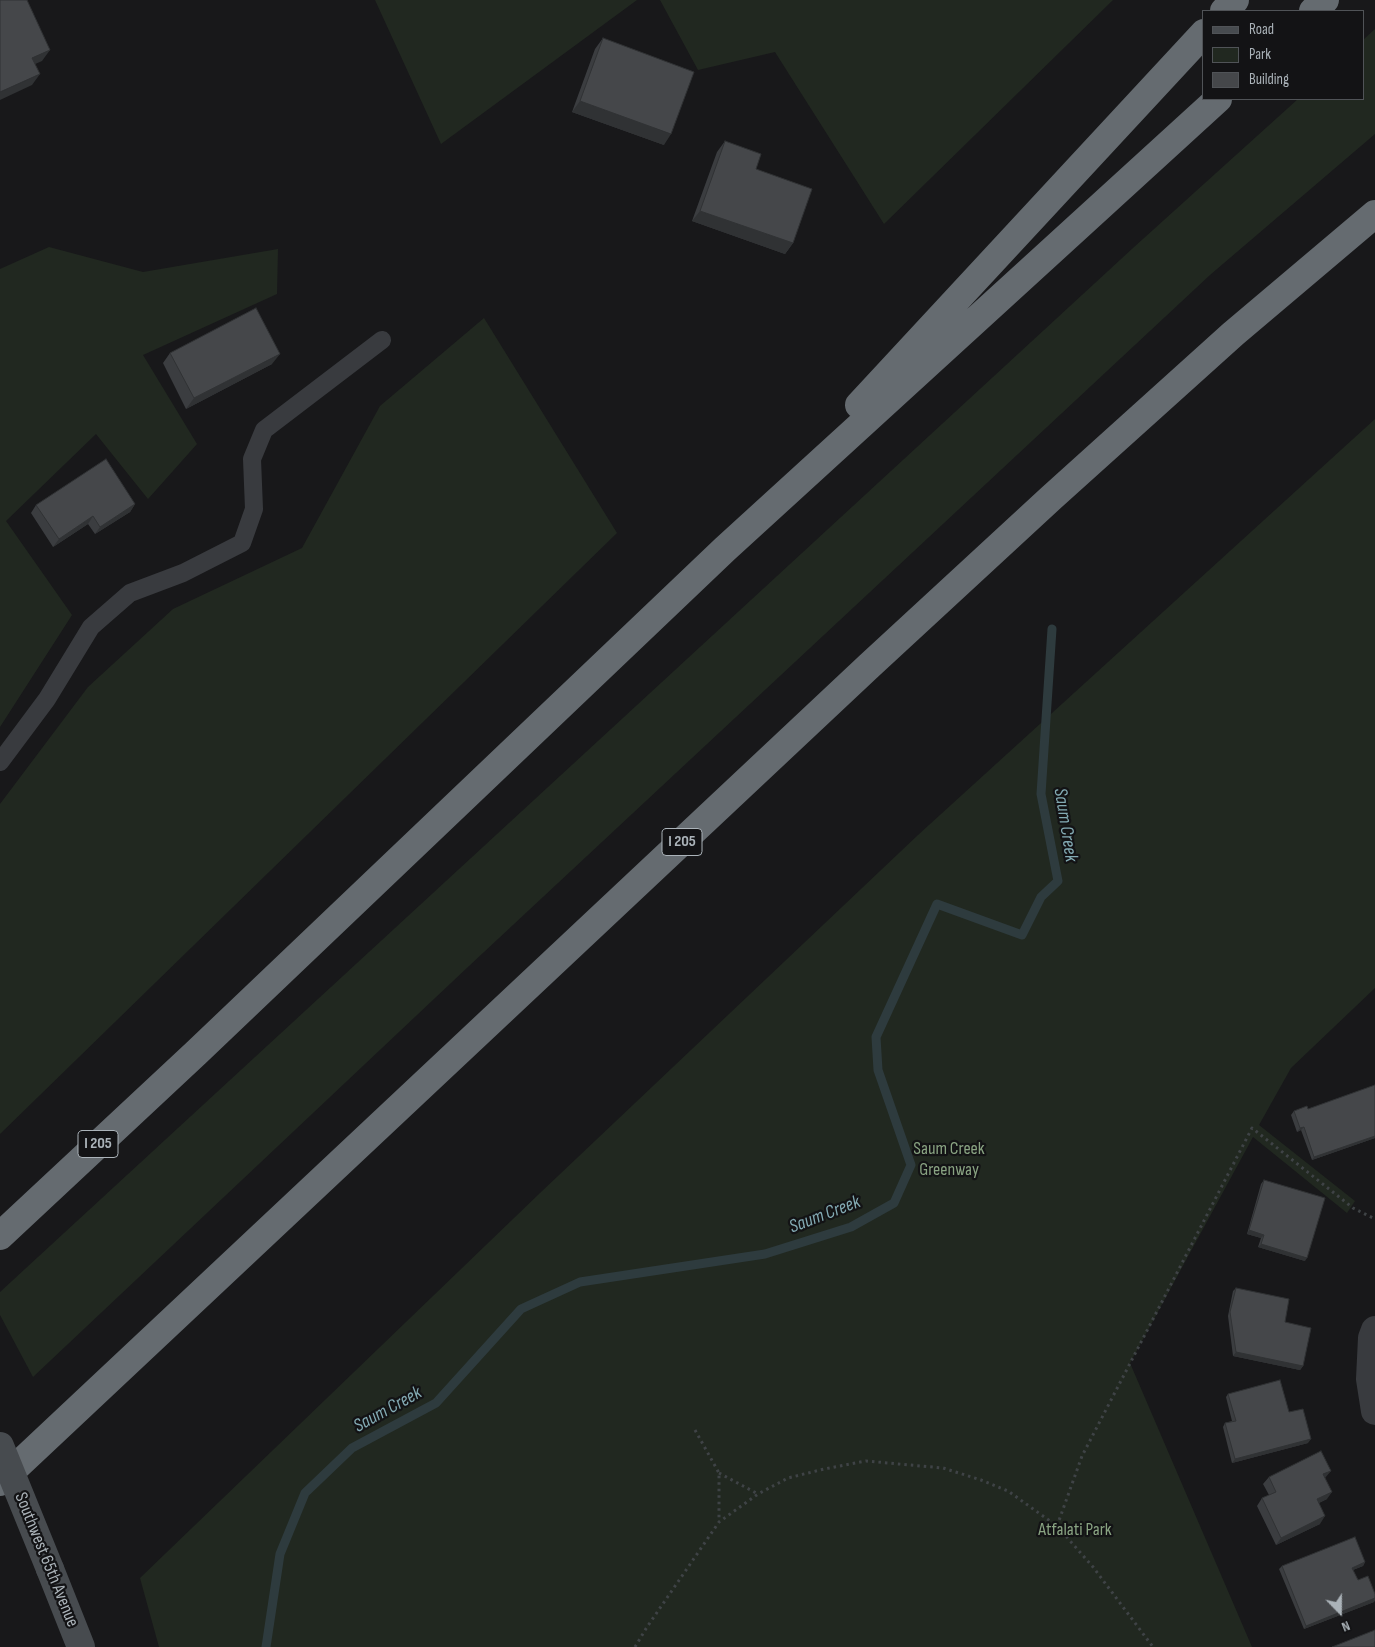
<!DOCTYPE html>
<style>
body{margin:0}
#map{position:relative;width:1375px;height:1647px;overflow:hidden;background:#18181a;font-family:"Sofia Sans Condensed",sans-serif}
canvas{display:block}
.legend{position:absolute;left:1202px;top:10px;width:162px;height:90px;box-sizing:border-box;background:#131315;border:1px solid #505357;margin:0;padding:6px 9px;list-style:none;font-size:15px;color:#abb3b9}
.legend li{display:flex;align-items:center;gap:10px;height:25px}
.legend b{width:25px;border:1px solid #505357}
.north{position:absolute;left:1315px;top:1587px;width:50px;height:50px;-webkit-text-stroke:4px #131315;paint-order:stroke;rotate:158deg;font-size:14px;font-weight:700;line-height:20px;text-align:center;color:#abb3b9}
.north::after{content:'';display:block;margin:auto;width:18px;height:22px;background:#abb3b9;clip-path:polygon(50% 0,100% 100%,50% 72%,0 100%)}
</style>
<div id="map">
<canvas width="1375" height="1647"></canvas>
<ul class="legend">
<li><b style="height:6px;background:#474b4f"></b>Road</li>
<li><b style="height:14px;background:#212820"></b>Park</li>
<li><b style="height:14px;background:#45474a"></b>Building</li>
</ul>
<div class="north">N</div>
</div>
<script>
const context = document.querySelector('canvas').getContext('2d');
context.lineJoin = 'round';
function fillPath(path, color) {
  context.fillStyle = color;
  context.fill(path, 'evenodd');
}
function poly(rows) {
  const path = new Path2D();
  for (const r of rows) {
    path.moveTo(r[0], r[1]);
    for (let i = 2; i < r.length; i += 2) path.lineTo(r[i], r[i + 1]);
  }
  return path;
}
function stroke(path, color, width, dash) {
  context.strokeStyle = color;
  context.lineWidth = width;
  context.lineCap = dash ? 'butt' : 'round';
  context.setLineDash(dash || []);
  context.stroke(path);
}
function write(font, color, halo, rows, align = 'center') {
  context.font = font + ' "Sofia Sans Condensed",sans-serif';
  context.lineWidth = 4.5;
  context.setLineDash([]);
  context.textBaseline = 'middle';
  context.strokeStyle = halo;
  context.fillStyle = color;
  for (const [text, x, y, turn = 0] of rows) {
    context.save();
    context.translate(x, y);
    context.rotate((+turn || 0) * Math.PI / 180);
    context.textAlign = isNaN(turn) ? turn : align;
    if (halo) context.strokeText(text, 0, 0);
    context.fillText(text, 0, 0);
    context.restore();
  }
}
const green = poly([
 [375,0,637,0,441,144],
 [660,0,1113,0,884,224,775,52,698,70],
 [1375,29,1375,134,1210,275,469,966,33,1377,0,1315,0,1292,1133,248,1298,99,1364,99,1364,39],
 [49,247,143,272,278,249,277,294,143,355,197,444,148,499,96,434,6,521,72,615,0,727,0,269],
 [484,318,617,533,0,1134,0,804,88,687,173,609,302,548,380,406],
 [1375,419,1375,988,1291,1068,1259,1125,1355,1201,1347,1213,1253,1137,1130,1363,1252,1647,159,1647,140,1578,540,1193,918,835]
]);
const stream = poly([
 [266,1647,280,1554,305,1493,352,1448,436,1403,521,1309,580,1282,765,1254,851,1227,894,1203,911,1165,878,1070,876,1037,937,904,1022,935,1041,897,1058,881,1041,794,1052,629]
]);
const path = poly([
 [695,1430,719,1473,719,1521],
 [719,1473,758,1494],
 [1057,1526,1082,1456,1252,1128,1353,1208,1375,1219],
 [635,1647,647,1627,719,1522,758,1494,788,1478,824,1469,866,1461,943,1468,981,1480,1008,1491,1057,1526,1093,1567,1153,1647]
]);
const service = poly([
 [0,762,47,699,91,627,130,593,183,573,242,543,254,509,252,459,264,430,382,340]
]);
const minor = poly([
 [1375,1330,1372,1338,1370,1379,1375,1411]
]);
const secondary = poly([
 [50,1569,81,1647]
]);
const motorway = poly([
 [1224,11,1235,0],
 [1313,11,1325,0],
 [859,405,1204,33],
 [0,1236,196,1053,725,549,1218,99],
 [0,1482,869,666,1051,498,1233,334,1375,214]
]);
const secondaryBridge = poly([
 [0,1446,50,1569]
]);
const wall = poly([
 [603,38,664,145,572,112,595,49],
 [725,141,756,169,793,243,785,254,692,221,717,152],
 [170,353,272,364,186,409,163,363],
 [135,504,130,512,95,534,88,524,53,547,31,513,36,505],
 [1375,1085,1375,1138,1312,1160,1301,1130,1297,1132,1291,1115,1294,1111,1308,1109],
 [1264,1180,1305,1261,1258,1247,1261,1238,1247,1234,1261,1184],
 [1236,1288,1285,1322,1303,1366,1300,1370,1233,1356,1228,1316,1233,1291],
 [1228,1394,1289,1412,1308,1443,1232,1463,1223,1427,1225,1423,1232,1421,1226,1397],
 [1269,1477,1325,1478,1327,1499,1319,1503,1320,1524,1276,1545,1257,1506,1262,1498,1269,1495,1263,1484],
 [1365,1562,1363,1566,1353,1570,1358,1580,1375,1594,1375,1600,1374,1602,1304,1629,1279,1569,1282,1566]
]);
const shadedWall = poly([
 [50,50,42,61,24,69,32,58],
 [40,74,32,85,0,100,0,92],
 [580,101,671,134,664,145,572,112],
 [700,211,793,243,785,254,692,221],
 [280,354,272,364,186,409,194,398],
 [135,504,130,512,95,534,100,527],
 [93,516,88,524,53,547,59,539],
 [1304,1127,1301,1130,1297,1132,1300,1128],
 [1375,1136,1375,1138,1312,1160,1314,1157],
 [1249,1230,1264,1235,1261,1238,1247,1234],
 [1261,1244,1307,1258,1305,1261,1258,1247],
 [1236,1352,1303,1366,1300,1370,1233,1356],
 [1311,1439,1308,1443,1232,1463,1235,1459],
 [1331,1471,1325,1478,1323,1474],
 [1332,1492,1327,1499,1312,1506,1317,1499],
 [1325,1516,1320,1524,1276,1545,1281,1538],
 [1365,1562,1363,1566,1350,1571,1352,1568],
 [1375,1598,1374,1602,1304,1629,1306,1626]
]);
const building = poly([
 [0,0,27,0,50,50,32,58,40,74,0,92,0,0],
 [603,38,694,72,671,134,580,101,603,38],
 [725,141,761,154,756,169,812,189,793,243,700,211,725,141],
 [256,308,280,354,194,398,170,353,256,308],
 [106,459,135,504,100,527,93,516,59,539,36,505,106,459],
 [1375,1085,1375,1136,1314,1157,1304,1127,1300,1128,1294,1111,1307,1106,1308,1109,1375,1085],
 [1264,1180,1325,1198,1307,1258,1261,1244,1264,1235,1249,1230,1264,1180],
 [1236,1288,1289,1299,1285,1322,1311,1328,1303,1366,1236,1352,1230,1312,1236,1288],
 [1280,1380,1289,1412,1303,1409,1311,1439,1235,1459,1225,1423,1236,1421,1228,1394,1280,1380],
 [1321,1451,1331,1471,1323,1474,1332,1492,1317,1499,1325,1516,1281,1538,1262,1498,1276,1492,1269,1477,1321,1451],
 [1355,1537,1365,1562,1352,1568,1358,1580,1368,1576,1375,1594,1375,1598,1306,1626,1282,1566,1355,1537],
 [1375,1630,1375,1647,1332,1647,1375,1630]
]);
const shields = [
 [682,842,40],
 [98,1144,40]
];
const shieldNames = [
 ["I 205",682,842],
 ["I 205",98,1144]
];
const parkNames = [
 ["Saum Creek",949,1149],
 ["Greenway",949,1170],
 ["Atfalati Park",1075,1530]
];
const streetNames = [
 ["Southwest 65th Avenue",46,1560,68]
];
const waterNames = [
 ["Saum Creek",1065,825,81],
 ["Saum Creek",825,1215,-21],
 ["Saum Creek",388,1410,-29]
];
fillPath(green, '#212820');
stroke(stream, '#2e3b3e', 9);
stroke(path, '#3f4346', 3, [2.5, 4]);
stroke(service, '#393b3f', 18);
stroke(minor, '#393b3f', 28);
stroke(secondary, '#474b4f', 28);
stroke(motorway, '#656b70', 28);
stroke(secondaryBridge, '#474b4f', 28);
fillPath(wall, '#3b3d40');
fillPath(shadedWall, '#303234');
fillPath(building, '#45474a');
stroke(building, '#303234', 1);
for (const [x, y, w] of shields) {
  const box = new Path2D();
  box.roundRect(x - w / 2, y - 13.5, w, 27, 4);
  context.fillStyle = '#131315';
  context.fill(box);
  stroke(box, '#abb3b9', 1);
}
write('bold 16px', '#abb3b9', null, shieldNames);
write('18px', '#89a382', '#131315', parkNames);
write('18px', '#abb3b9', '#131315', streetNames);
write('italic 19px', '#83aab3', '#131315', waterNames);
</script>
